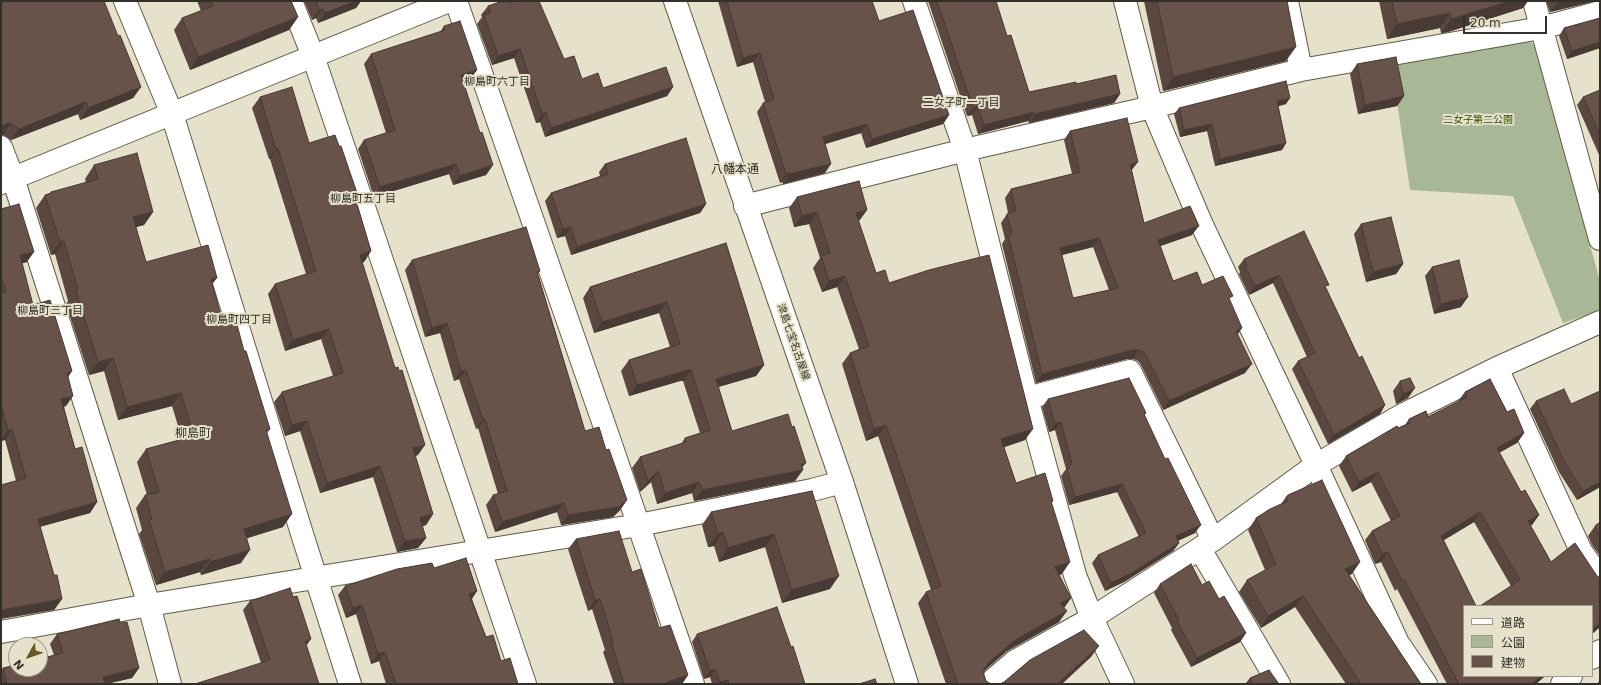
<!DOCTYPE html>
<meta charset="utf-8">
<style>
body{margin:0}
#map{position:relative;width:1601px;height:685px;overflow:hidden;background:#e6e1ca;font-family:"DejaVu Sans","Noto Sans JP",sans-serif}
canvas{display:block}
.frame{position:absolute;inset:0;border:2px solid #323028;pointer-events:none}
.legend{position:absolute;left:1463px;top:605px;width:130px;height:72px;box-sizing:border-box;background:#e6e1ca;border:1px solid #9e9a89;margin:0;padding:5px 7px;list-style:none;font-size:12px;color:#323028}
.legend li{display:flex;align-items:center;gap:8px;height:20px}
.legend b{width:20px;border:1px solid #9e9a89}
.north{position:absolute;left:8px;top:637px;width:40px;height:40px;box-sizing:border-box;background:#e6e1ca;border:1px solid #9e9a89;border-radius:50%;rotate:230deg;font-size:11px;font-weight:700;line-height:16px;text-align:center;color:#323028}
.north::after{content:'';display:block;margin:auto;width:14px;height:18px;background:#685724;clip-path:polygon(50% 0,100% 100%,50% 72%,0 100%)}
.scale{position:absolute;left:1463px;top:16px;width:84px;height:18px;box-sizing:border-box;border:2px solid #323028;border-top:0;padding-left:5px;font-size:12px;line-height:14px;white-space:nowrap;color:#323028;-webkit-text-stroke:3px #e6e1ca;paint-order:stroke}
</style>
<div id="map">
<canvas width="1601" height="685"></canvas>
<div class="frame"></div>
<ul class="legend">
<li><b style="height:5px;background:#fff"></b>道路</li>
<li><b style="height:11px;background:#a8b897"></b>公園</li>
<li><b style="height:11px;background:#67534a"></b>建物</li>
</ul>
<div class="north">N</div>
<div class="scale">20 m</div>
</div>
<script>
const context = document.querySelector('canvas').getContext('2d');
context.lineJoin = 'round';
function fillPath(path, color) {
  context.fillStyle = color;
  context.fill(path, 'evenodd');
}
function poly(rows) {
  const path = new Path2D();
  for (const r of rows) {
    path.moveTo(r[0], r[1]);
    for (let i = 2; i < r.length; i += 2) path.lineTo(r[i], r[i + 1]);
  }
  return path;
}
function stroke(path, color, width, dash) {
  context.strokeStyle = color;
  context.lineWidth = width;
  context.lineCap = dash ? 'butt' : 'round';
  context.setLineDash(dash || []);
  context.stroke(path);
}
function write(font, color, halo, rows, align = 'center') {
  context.font = font + ' "DejaVu Sans","Noto Sans JP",sans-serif';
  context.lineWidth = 4;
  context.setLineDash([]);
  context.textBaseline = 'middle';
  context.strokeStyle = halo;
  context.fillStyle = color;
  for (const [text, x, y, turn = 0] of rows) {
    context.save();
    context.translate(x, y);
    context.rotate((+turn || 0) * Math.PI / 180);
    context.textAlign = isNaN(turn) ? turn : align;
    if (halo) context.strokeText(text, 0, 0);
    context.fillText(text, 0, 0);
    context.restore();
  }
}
const green = poly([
 [1521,37,1534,44,1600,281,1600,308,1598,311,1563,323,1513,196,1410,190,1391,62]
]);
const minor = poly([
 [125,1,172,114,303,537,350,684],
 [291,1,313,56,525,684],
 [456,1,607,433,693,684],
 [914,1,965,150,1027,398,1075,575,1092,618,1123,684],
 [1125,1,1152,107,1202,225,1316,465,1398,643,1426,684],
 [1287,1,1301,70],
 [1534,1,1600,239],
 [1,147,13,178,149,605,170,684],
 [1,183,449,1],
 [745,206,965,150,1152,107,1301,70,1541,28,1600,12],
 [1497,368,1581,551,1600,578],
 [1027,398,1130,371,1213,540],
 [1200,549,1279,684],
 [1,632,149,605,639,525,812,490,842,482],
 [1592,658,1600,651],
 [988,684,1015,661,1092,618,1213,540,1316,465,1402,415,1497,368,1600,322],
 [1562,684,1571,676]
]);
const major = poly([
 [675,1,842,482,907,684]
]);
const wall = poly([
 [1,1,118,36,141,87,133,98,80,120,78,114,11,140,3,135,1,135],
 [197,1,291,1,298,17,289,30,190,70,174,30,182,18,201,11],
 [304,1,361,1,356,8,318,23,316,18,312,20],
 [718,1,872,1,879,21,949,115,943,124,866,148,861,133,825,144,825,173,783,184,782,182,780,183,757,112,763,103,765,102,753,62,737,67],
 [928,1,996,1,1007,36,1029,92,1076,84,1120,94,1114,103,1029,123,1028,121,978,134,972,115,967,116],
 [1144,1,1287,1,1286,61,1163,91],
 [1379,1,1528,1,1523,8,1448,32,1441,33,1440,28,1387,39],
 [1546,1,1596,1,1550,12],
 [509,3,564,59,582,79,603,88,673,87,667,96,545,137,540,122,536,123,514,58,492,65,477,24,482,17,481,15,488,6],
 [1600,18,1600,48,1567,59,1559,36,1564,28],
 [444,26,477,70,470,79,463,81,480,133,493,165,486,175,453,185,449,174,374,197,358,149,364,140,386,133,364,64,371,54,440,32],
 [1357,64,1404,96,1397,106,1358,114,1350,74],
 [1600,90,1600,157,1577,105,1583,97],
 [260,97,309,143,339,146,357,193,355,197,371,251,364,262,362,262,418,455,415,456,433,514,426,525,422,526,426,538,418,548,397,552,373,477,320,493,300,431,285,436,274,402,282,392,333,376,321,339,285,351,268,294,275,284,306,274,270,159,269,159,252,108],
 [1286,104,1278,106,1286,143,1282,150,1215,166,1207,131,1180,137,1174,114,1179,108],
 [1070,131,1132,171,1144,223,1192,235,1160,246,1173,281,1202,285,1230,300,1238,335,1245,373,1163,410,1141,365,1138,361,1133,359,1127,359,1036,383,1002,244,1005,239,1001,223,1007,214,1008,213,1005,198,1011,189,1072,174,1064,140],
 [1093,247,1109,290,1073,298,1062,255],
 [605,164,706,204,700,213,571,255,565,236,557,238,545,201,551,193,600,176,599,172],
 [94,165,153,212,144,225,136,227,146,262,212,284,222,320,244,351,270,429,267,433,283,527,247,538,241,563,201,575,200,572,156,585,139,534,142,530,136,508,145,495,147,495,137,462,146,449,182,439,172,406,118,420,104,371,89,375,66,304,68,301,55,254,51,255,36,208,45,195,50,194,51,192,86,183,85,179],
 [797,197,867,210,858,222,876,273,889,283,1025,440,1004,447,1016,483,1053,501,1051,503,1062,574,1059,575,1071,598,1064,608,1059,622,1007,651,984,671,984,675,986,681,991,684,946,684,918,603,926,592,931,590,886,459,878,436,866,441,842,364,850,353,859,349,837,287,822,292,813,268,820,258,809,224,794,227,789,208],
 [1,209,27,262,22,263,33,305,68,377,66,406,64,407,75,449,97,502,90,513,40,527,54,575,62,599,54,610,16,481,5,440,1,441],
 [1361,224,1403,264,1396,274,1366,282,1354,234],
 [726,243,764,365,756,376,718,387,732,431,802,467,795,481,694,501,692,493,657,504,651,482,640,492,632,468,640,457,681,444,685,438,700,433,683,381,680,381,629,396,621,371,629,360,670,347,659,313,594,333,583,298,590,287],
 [1244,259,1326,288,1359,358,1385,405,1380,414,1328,444,1292,369,1298,361,1307,357,1273,283,1249,295,1239,274,1240,272,1238,267],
 [412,260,540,271,538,274,585,431,606,450,627,500,620,510,613,517,561,525,557,512,495,532,486,505,493,495,498,494,478,428,476,429,459,379,454,381,440,333,425,337,405,270],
 [1432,267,1461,307,1434,314,1425,276],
 [1490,379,1507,412,1514,409,1524,433,1517,443,1499,452,1521,492,1525,490,1539,515,1532,525,1530,525,1551,562,1575,543,1597,576,1600,578,1600,627,1592,634,1592,606,1480,606,1511,586,1474,522,1444,540,1476,606,1464,606,1464,676,1545,676,1536,684,1447,684,1397,589,1395,591,1381,562,1375,564,1365,540,1372,531,1391,521,1371,482,1352,492,1339,466,1346,456,1397,426,1398,428,1405,425,1409,419,1426,411,1428,417,1458,402,1458,401,1465,392],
 [1400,381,1408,398,1396,404,1393,391],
 [1048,399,1146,413,1144,415,1195,533,1178,541,1179,543,1173,551,1124,582,1105,591,1092,563,1098,555,1139,537,1117,492,1069,505,1061,476,1066,469,1055,430,1049,432,1042,407],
 [1536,401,1600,487,1577,500,1559,472,1530,409],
 [812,491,830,589,782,603,765,547,719,562,714,546,708,547,702,525,711,512],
 [1286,497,1352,574,1349,575,1421,684,1346,684,1295,607,1261,628,1239,592,1247,580,1265,570,1248,530,1256,518,1281,504],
 [1600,522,1600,556,1592,545,1588,536,1595,526],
 [576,539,632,572,659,628,688,675,682,684,614,684,603,652,605,650,592,609,588,611,568,549],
 [434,568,477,591,472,599,486,637,501,661,518,684,386,684,379,661,371,664,356,614,346,618,338,595,345,586],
 [1160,584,1202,585,1219,599,1246,633,1240,642,1191,667,1171,630,1172,628,1154,593],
 [250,601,306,646,319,684,261,663,243,610],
 [120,623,139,668,132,678,106,684,1,684,1,671,3,668,54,655,50,644,57,634],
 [697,634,805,684,712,684,710,677,704,679,692,642],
 [1250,678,1279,684,1245,684],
 [1600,680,1600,684,1597,684]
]);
const shadedWall = poly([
 [356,1,361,1,356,8,318,23,325,13],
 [1510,1,1528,1,1523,8,1448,32,1441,33,1451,19],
 [1559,1,1596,1,1550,12],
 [323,9,316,18,312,20,319,10],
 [1450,13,1440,28,1387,39,1397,24],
 [298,17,289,30,190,70,198,57],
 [1600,42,1600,48,1567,59,1572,51],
 [1296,47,1286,61,1163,91,1173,77],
 [520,49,514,58,492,65,498,56],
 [760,53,753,62,737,67,743,58],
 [477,70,470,79,455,84,461,75],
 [141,87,133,98,80,120,88,108],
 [673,87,667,96,545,137,551,128],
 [1120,94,1114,103,1029,123,1035,114],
 [1404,96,1397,106,1358,114,1365,105],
 [1290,98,1286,104,1272,108,1277,101],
 [86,102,78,114,11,140,19,129],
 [978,106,972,115,967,116,973,108],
 [546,112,540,122,536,123,542,114],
 [1034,112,1028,121,978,134,984,125],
 [949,115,943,124,866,148,872,139],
 [11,123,3,135,1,135,1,127,5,124],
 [867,124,861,133,816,147,823,137],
 [1212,124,1207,131,1180,137,1184,130],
 [1286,143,1282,150,1215,166,1220,159],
 [278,148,270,159,269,159,276,149],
 [1138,162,1131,171,1130,164],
 [456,164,449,174,374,197,380,187],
 [831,164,825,173,783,184,789,174],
 [493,165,486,175,453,185,460,176],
 [789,173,782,182,780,183,786,174],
 [706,204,700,213,571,255,577,247],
 [867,210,859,221,848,224,856,213],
 [153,212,144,225,124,230,133,217],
 [817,212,809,224,794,227,802,216],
 [1199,226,1192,235,1152,249,1158,240],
 [571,227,565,236,557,238,563,229],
 [1099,238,1093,247,1054,257,1060,248],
 [64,241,55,254,51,255,60,242],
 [371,251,364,262,352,266,360,255],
 [34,252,27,262,12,266,20,255],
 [1403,264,1396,274,1366,282,1373,272],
 [1279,275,1273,283,1249,295,1255,286],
 [845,276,837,287,822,292,829,281],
 [217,278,207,291,211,279],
 [1468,297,1461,307,1434,314,1441,304],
 [667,302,659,313,594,333,602,322],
 [447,323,440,333,425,337,432,328],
 [1242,328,1236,337,1236,331],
 [329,329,321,339,285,351,293,340],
 [1133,350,1139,350,1133,359,1127,359,1036,383,1042,374],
 [113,358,104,371,89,375,98,362],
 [1252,364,1245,373,1163,410,1169,401],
 [764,365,756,376,708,390,716,379],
 [466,370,459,379,454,381,461,371],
 [688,370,691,370,683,381,680,381,629,396,637,385],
 [72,371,65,382,67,373],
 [1415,388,1408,398,1396,404,1403,394],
 [181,393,172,406,118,420,127,407],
 [73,396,66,406,54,409,61,399],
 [1385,405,1380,414,1328,444,1334,435],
 [483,419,485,419,478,428,476,429],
 [307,421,300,431,285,436,292,425],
 [1061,422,1055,430,1049,432,1055,424],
 [886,425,878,436,866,441,874,429],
 [12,429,5,440,1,441,8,430],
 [1033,429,1025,440,993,451,1001,439],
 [1524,433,1517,443,1490,458,1497,448],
 [425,445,418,455,405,459,413,448],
 [806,463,800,470,803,470,795,481,694,501,702,490],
 [380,466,373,477,320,493,327,483],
 [658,471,651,482,640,492,648,481],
 [1378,472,1371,482,1352,492,1359,482],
 [699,482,692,493,657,504,665,493],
 [1600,482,1600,487,1577,500,1583,491],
 [1122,484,1117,492,1069,505,1075,497],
 [627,500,620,510,613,517,561,525,568,515],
 [97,502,90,513,31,529,38,519],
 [564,503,557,512,495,532,502,522],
 [1480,512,1474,522,1434,546,1441,536],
 [292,514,283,527,235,542,244,529],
 [433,514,426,525,412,529,420,518],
 [1539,515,1532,525,1521,531,1528,521],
 [1201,525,1195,533,1170,544,1176,536],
 [723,532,714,546,708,547,718,534],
 [774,534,765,547,719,562,728,548],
 [426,538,418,548,397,552,405,541],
 [1179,543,1173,551,1124,582,1105,591,1111,583],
 [250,550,241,563,201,575,210,562],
 [1388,552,1381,562,1375,564,1382,554],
 [210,559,200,572,156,585,165,572],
 [1070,562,1062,574,1047,579,1055,567],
 [1360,562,1352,574,1337,580,1345,569],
 [839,576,830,589,782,603,792,590],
 [477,591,470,601,469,594],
 [1303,596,1295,607,1261,628,1268,616],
 [1071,598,1063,609,1060,603],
 [62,599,54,610,1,619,1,612,6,609],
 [600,599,592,609,588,611,595,600],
 [362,605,356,614,346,618,353,608],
 [1067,611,1059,622,1007,651,980,674,988,663,1015,640],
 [1600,623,1600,627,1592,634,1592,630],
 [1246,633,1240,642,1191,667,1197,658],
 [311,639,304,649,305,641],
 [1099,646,1091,657,1062,684,1057,684],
 [385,652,379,661,371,664,378,654],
 [139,668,132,678,106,684,98,684,103,677],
 [715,669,710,677,704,679,710,671],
 [688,675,682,684,665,684,667,682],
 [1541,676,1545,676,1536,684,1531,684],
 [728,680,725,684,718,684,720,682]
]);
const building = poly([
 [1,1,104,1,118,36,120,35,141,87,88,108,86,102,19,129,11,123,5,124,1,127,1,1],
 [211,1,291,1,298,17,198,57,182,18,213,6,211,1],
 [315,1,356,1,325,13,323,9,319,10,315,1],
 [503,1,509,1,509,3,515,1,539,1,564,59,574,56,582,79,598,73,603,88,666,67,673,87,551,128,546,112,542,114,520,49,498,56,484,15,490,13,488,6,503,1],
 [727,1,872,1,879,21,913,10,949,115,872,139,867,124,823,137,831,164,789,174,789,173,786,174,763,103,774,99,760,53,743,58,727,1],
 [937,1,996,1,1007,36,1011,35,1029,92,1076,82,1076,84,1116,75,1120,94,1035,114,1034,112,984,125,978,106,973,108,937,1],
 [1157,1,1287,1,1296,47,1173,77,1157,1],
 [1392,1,1510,1,1458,17,1451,19,1450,13,1397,24,1392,1],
 [1600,18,1600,42,1572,51,1564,28,1600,18],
 [460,21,477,70,461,75,480,133,482,132,493,165,460,176,456,164,380,187,364,140,395,130,371,54,445,30,444,26,460,21],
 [1396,57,1404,96,1365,105,1357,64,1396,57],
 [1286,81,1290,98,1277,101,1286,143,1220,159,1212,124,1184,130,1179,108,1286,81],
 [292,87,309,143,335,135,339,146,341,146,357,193,354,194,371,251,360,255,395,368,398,367,399,371,402,370,425,445,413,448,433,514,420,518,426,538,405,541,380,466,327,483,307,421,292,425,282,392,343,373,329,329,293,340,275,284,316,271,278,148,276,149,260,97,292,87],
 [1600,90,1600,135,1583,97,1600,90],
 [1127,118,1138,162,1130,164,1144,223,1190,206,1199,226,1158,240,1173,281,1197,272,1202,285,1223,276,1233,296,1229,298,1242,328,1236,331,1252,364,1169,401,1147,357,1144,352,1139,350,1133,350,1042,374,1008,235,1012,234,1007,214,1016,211,1011,189,1080,172,1070,131,1127,118],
 [1099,238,1118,288,1073,298,1060,248,1099,238],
 [686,138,706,204,577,247,571,227,563,229,551,193,608,174,605,164,686,138],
 [137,153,153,212,133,217,146,262,208,245,217,278,211,279,222,320,235,317,244,351,246,351,270,429,266,430,292,514,244,529,250,550,210,562,210,559,165,572,149,520,152,519,145,495,159,492,146,449,194,436,181,393,127,407,113,358,98,362,76,291,78,290,64,241,60,242,45,195,51,193,51,192,98,179,94,165,137,153],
 [859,181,867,210,856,213,876,273,885,270,889,283,929,270,989,255,1033,429,1001,439,1016,483,1045,473,1053,501,1051,501,1070,562,1055,567,1071,598,1060,603,1067,611,1015,640,988,663,984,669,984,675,986,681,991,684,958,684,926,592,941,586,894,448,886,425,874,429,850,353,869,346,845,276,829,281,821,256,830,253,817,212,802,216,797,197,859,181],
 [19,204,34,252,20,255,33,305,50,300,72,371,67,373,73,396,61,399,75,449,82,447,97,502,38,519,54,575,57,575,62,599,6,609,1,612,1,485,26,478,12,429,8,430,1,405,1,293,6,292,1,276,1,209,19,204],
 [1391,217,1403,264,1373,272,1361,224,1391,217],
 [526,227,540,271,537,272,585,431,599,427,606,450,609,449,627,500,619,507,568,515,564,503,502,522,493,495,507,491,485,419,483,419,466,370,461,371,447,323,432,328,412,260,526,227],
 [1304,231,1329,285,1325,286,1359,358,1362,356,1385,405,1334,435,1298,361,1315,353,1279,275,1255,286,1245,266,1247,265,1244,259,1304,231],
 [726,243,764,365,716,379,732,431,788,414,792,427,794,426,806,463,801,464,803,470,702,490,699,482,665,493,658,471,648,481,640,457,686,442,685,438,710,430,691,370,688,370,637,385,629,360,680,344,667,302,602,322,590,287,726,243],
 [1459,260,1468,297,1441,304,1432,267,1459,260],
 [1129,378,1146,413,1144,414,1165,459,1168,458,1201,525,1176,536,1179,543,1130,574,1111,583,1098,555,1146,533,1122,484,1075,497,1067,469,1069,468,1069,465,1072,464,1061,422,1055,424,1048,399,1129,378],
 [1410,378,1415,388,1403,394,1400,381,1410,378],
 [1490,379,1507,412,1514,409,1524,433,1497,448,1521,492,1525,490,1539,515,1528,521,1551,562,1575,543,1597,576,1600,578,1600,623,1592,630,1592,606,1480,606,1520,580,1480,512,1441,536,1476,606,1464,606,1464,676,1541,676,1531,684,1459,684,1404,579,1402,581,1388,552,1382,554,1372,531,1400,516,1378,472,1359,482,1346,456,1397,426,1398,428,1410,423,1409,419,1426,411,1428,417,1467,397,1465,392,1490,379],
 [1564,389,1571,404,1600,391,1600,482,1583,491,1565,463,1536,401,1564,389],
 [1322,480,1360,562,1345,569,1421,684,1361,684,1303,596,1268,616,1247,580,1276,564,1256,518,1270,509,1288,501,1286,497,1288,495,1322,480],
 [812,491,839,576,792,590,774,534,728,548,723,532,718,534,711,512,812,491],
 [1600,522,1600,536,1595,526,1600,522],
 [619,531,632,572,641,569,659,628,670,625,688,675,667,682,667,684,624,684,611,641,613,641,600,599,595,600,576,539,619,531],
 [466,558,477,591,469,594,486,637,493,635,501,661,510,658,518,684,396,684,385,652,378,654,362,605,353,608,345,586,397,569,432,563,434,568,466,558],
 [1191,564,1202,585,1209,581,1219,599,1224,596,1246,633,1197,658,1177,621,1179,620,1160,584,1191,564],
 [290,588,293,597,297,596,311,639,305,641,319,684,195,684,270,660,250,601,290,588],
 [777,607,791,647,793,646,805,684,729,684,728,680,720,682,715,669,710,671,697,634,777,607],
 [119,619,120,623,127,622,139,668,103,677,105,684,7,684,3,668,16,665,16,669,40,669,40,659,63,653,57,634,119,619],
 [1084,630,1099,646,1057,684,1000,684,1004,682,1030,660,1084,630],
 [1269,670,1279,684,1252,684,1250,678,1269,670],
 [875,679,877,684,859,684,875,679]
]);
const parkNames = [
 ["二女子第二公園",1478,120]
];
const streetNames = [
 ["津島七宝名古屋線",793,342,71]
];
const neighbourhoodNames = [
 ["柳島町六丁目",497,82],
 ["二女子町一丁目",961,103],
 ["柳島町五丁目",363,199],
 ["柳島町三丁目",50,311],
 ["柳島町四丁目",239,320]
];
const quarterNames = [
 ["八幡本通",735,170],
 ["柳島町",193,434]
];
fillPath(green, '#a8b897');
stroke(minor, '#605c48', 24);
stroke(major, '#605c48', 24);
stroke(minor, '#fff', 22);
stroke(major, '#fff', 22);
fillPath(wall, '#594740');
fillPath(shadedWall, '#483a34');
fillPath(building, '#67534a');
stroke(building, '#483a34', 1);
write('10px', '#314a00', '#e6e1ca', parkNames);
write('10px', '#323028', '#e6e1ca', streetNames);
write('11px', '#323028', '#e6e1ca', neighbourhoodNames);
write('12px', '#323028', '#e6e1ca', quarterNames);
</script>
